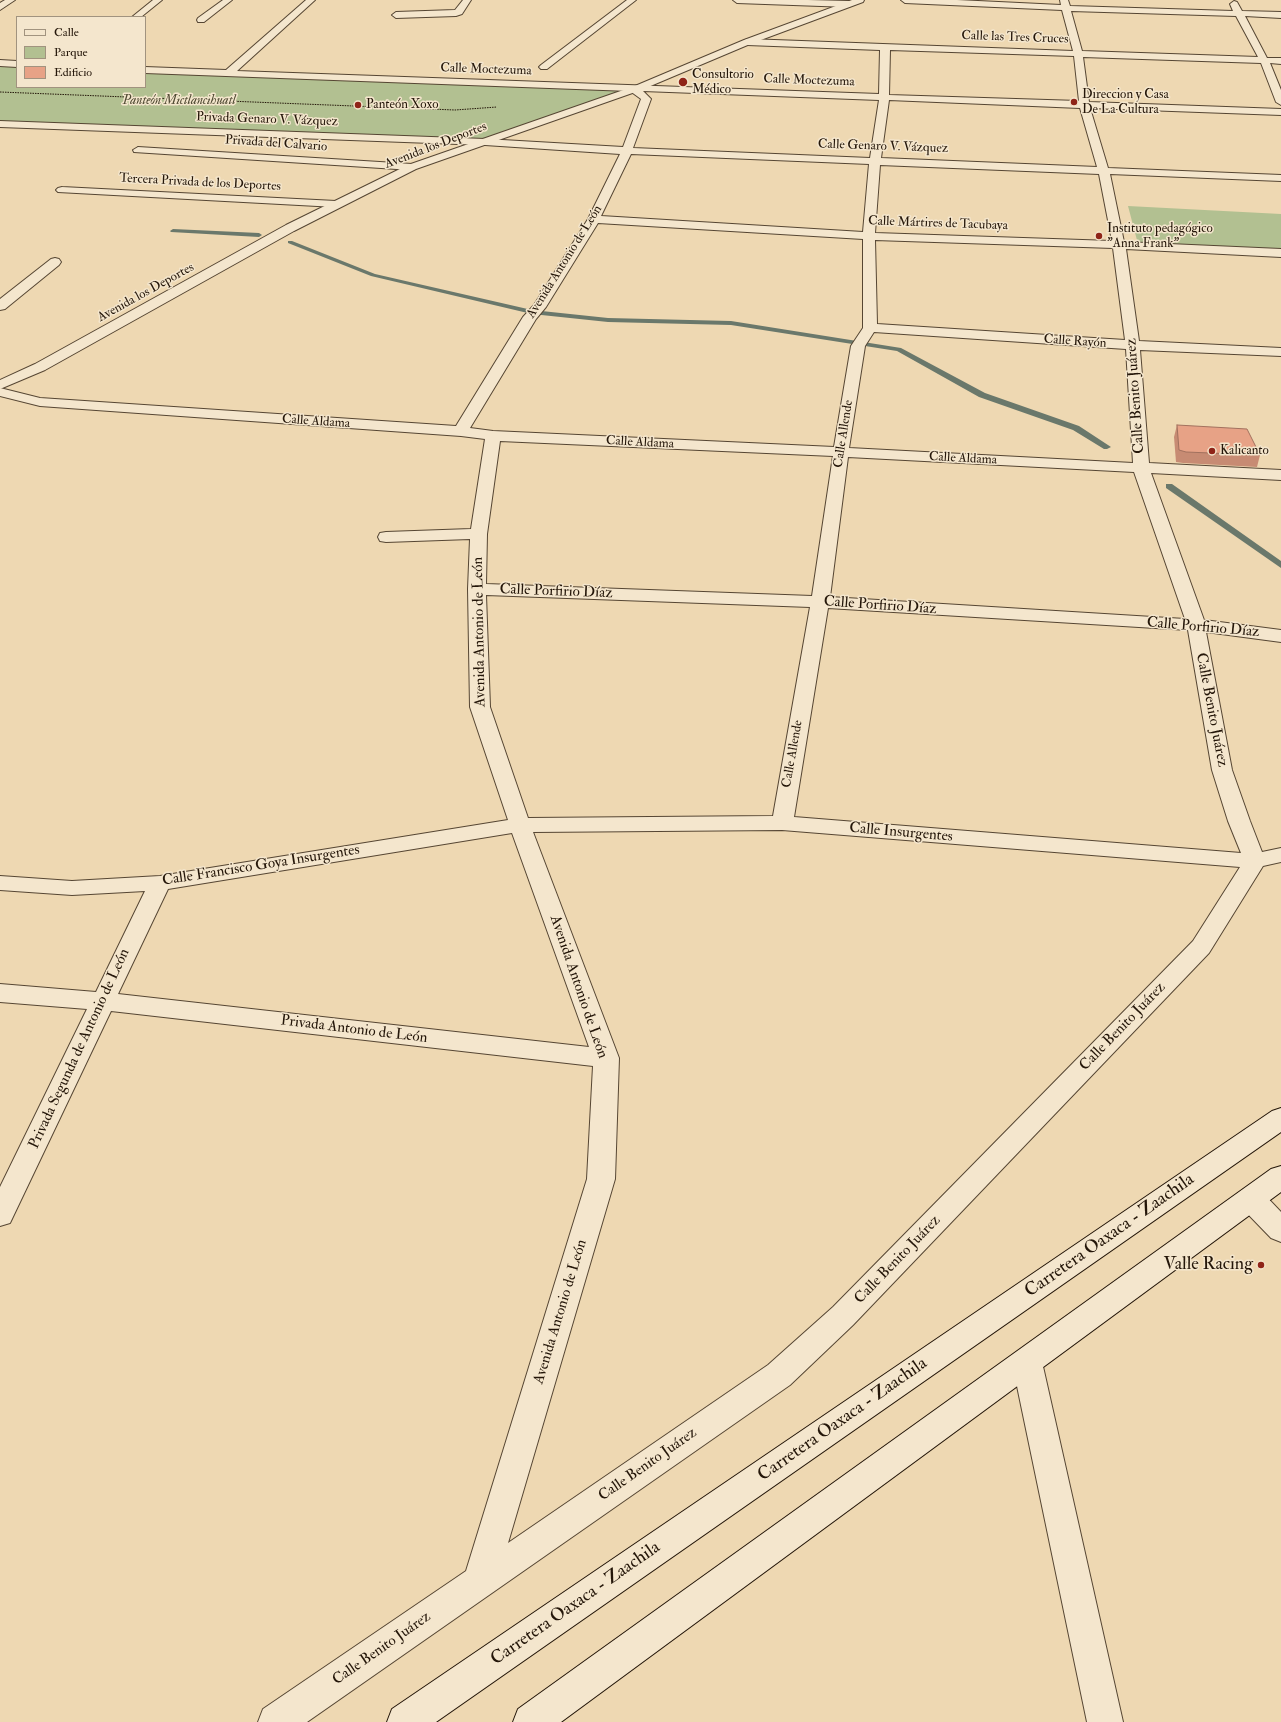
<!DOCTYPE html>
<meta charset="utf-8">
<style>
body{margin:0}
#map{position:relative;width:1281px;height:1722px;overflow:hidden;background:#eed8b2;font-family:"IM FELL Double Pica",serif}
canvas{display:block}
.legend{position:absolute;left:16px;top:16px;width:130px;height:72px;box-sizing:border-box;background:#f4e6cd;border:1px solid #a1937f;margin:0;padding:5px 7px;list-style:none;font-size:12px;color:#241609}
.legend li{display:flex;align-items:center;gap:8px;height:20px}
.legend b{width:20px;border:1px solid #a1937f}
</style>
<div id="map">
<canvas width="1281" height="1722"></canvas>
<ul class="legend">
<li><b style="height:5px;background:#f4e6cd"></b>Calle</li>
<li><b style="height:11px;background:#b2c091"></b>Parque</li>
<li><b style="height:11px;background:#e7a286"></b>Edificio</li>
</ul>
</div>
<script>
const context = document.querySelector('canvas').getContext('2d');
context.lineJoin = 'round';
function fillPath(path, color) {
  context.fillStyle = color;
  context.fill(path, 'evenodd');
}
function poly(rows) {
  const path = new Path2D();
  for (const r of rows) {
    path.moveTo(r[0], r[1]);
    for (let i = 2; i < r.length; i += 2) path.lineTo(r[i], r[i + 1]);
  }
  return path;
}
function stroke(path, color, width, dash) {
  context.strokeStyle = color;
  context.lineWidth = width;
  context.lineCap = dash ? 'butt' : 'round';
  context.setLineDash(dash || []);
  context.stroke(path);
}
function write(font, color, halo, rows, align = 'center') {
  context.font = font + ' "IM FELL Double Pica",serif';
  context.lineWidth = 3;
  context.setLineDash([]);
  context.textBaseline = 'middle';
  context.strokeStyle = halo;
  context.fillStyle = color;
  for (const [text, x, y, turn = 0] of rows) {
    context.save();
    context.translate(x, y);
    context.rotate((+turn || 0) * Math.PI / 180);
    context.textAlign = isNaN(turn) ? turn : align;
    if (halo) context.strokeText(text, 0, 0);
    context.fillText(text, 0, 0);
    context.restore();
  }
}
const green = poly([
 [0,66,17,67,17,87,145,87,145,72,634,90,485,142,435,137,0,121],
 [1128,206,1281,214,1281,251,1138,244]
]);
const stream = poly([
 [173,229,259,233,262,235,259,237,171,232,170,231,173,229],
 [288,241,292,241,375,274,532,310,608,318,731,321,901,348,985,393,1079,426,1111,447,1107,449,1104,449,1073,430,979,397,897,351,731,325,608,322,532,314,371,276,288,243,288,241],
 [1166,484,1172,484,1281,561,1281,568,1166,488,1166,484]
]);
const path = poly([
 [0,92,455,110,497,107]
]);
const minor = poly([
 [5,0,15,0,0,10,0,3,5,0],
 [153,0,162,0,141,17,132,17,153,0],
 [223,0,232,0,204,22,198,22,197,20,198,18,223,0],
 [306,0,315,0,237,71,879,94,880,50,747,45,742,42,747,39,1073,51,1062,10,905,3,901,0,957,0,1061,5,1060,0,1068,0,1070,6,1233,11,1230,4,1234,1,1237,2,1242,11,1281,12,1281,18,1245,16,1267,58,1281,58,1281,64,1270,63,1281,90,1281,105,1276,102,1261,63,1083,57,1089,102,1281,109,1281,115,1090,108,1108,168,1281,175,1281,181,1110,174,1124,242,1281,249,1281,257,1126,249,1139,341,1281,348,1281,356,1140,350,1149,463,1281,470,1281,480,1151,473,1204,620,1281,630,1281,642,1206,632,1232,770,1250,821,1262,852,1281,848,1281,862,1263,866,1209,953,853,1325,790,1385,307,1722,258,1722,263,1709,466,1571,587,1179,593,1066,111,1011,10,1223,0,1226,0,1187,87,1009,0,1002,0,984,96,992,145,891,72,895,0,890,0,876,72,881,160,876,508,820,470,707,468,589,470,539,386,542,380,541,378,537,380,533,386,532,471,529,485,439,461,436,40,406,0,396,0,388,40,398,456,426,523,317,534,305,588,219,620,154,485,145,0,127,0,121,485,139,623,147,641,99,630,91,145,73,145,67,226,70,306,0],
 [1071,11,1236,16,1258,57,1082,51,1071,11],
 [890,50,1074,56,1079,101,889,95,890,50],
 [643,91,879,100,870,158,633,148,651,99,643,91],
 [889,100,1080,108,1097,167,881,158,889,100],
 [631,154,869,164,863,232,601,216,631,154],
 [880,165,1099,174,1112,241,875,233,880,165],
 [598,223,863,239,863,328,851,346,834,447,493,431,470,428,536,319,546,307,598,223],
 [875,240,1113,248,1125,340,877,324,875,240],
 [874,332,1126,349,1133,463,849,448,865,346,874,332],
 [500,441,833,456,812,596,486,584,487,534,500,441],
 [848,457,1134,472,1185,619,830,597,848,457],
 [486,595,810,607,773,816,528,818,490,707,486,595],
 [828,608,1188,630,1212,770,1228,821,1241,853,794,817,828,608],
 [782,830,1240,867,1193,941,833,1307,768,1365,508,1543,615,1179,619,1058,533,832,782,830],
 [512,833,589,1047,118,994,168,889,512,833],
 [463,0,471,0,462,14,456,16,396,18,392,15,396,12,455,10,463,0],
 [627,0,636,0,547,69,541,69,539,67,541,65,627,0],
 [733,0,808,0,849,1,853,4,849,7,737,3,733,0],
 [0,60,17,61,17,67,0,66,0,60],
 [138,147,412,164,418,167,412,170,134,152,133,150,138,147],
 [62,187,336,201,340,202,342,204,340,206,336,207,58,192,56,190,58,188,62,187],
 [55,258,59,259,61,262,59,265,5,309,0,310,0,299,51,259,55,258],
 [1251,1188,1261,1191,1281,1212,1281,1242,1271,1238,1241,1207,1237,1199,1241,1191,1251,1188],
 [1027,1349,1038,1353,1042,1362,1123,1722,1087,1722,1012,1362,1016,1353,1027,1349]
]);
const tertiary = poly([
 [852,0,864,0,863,2,750,44,641,90,416,169,294,231,45,370,0,389,0,380,35,364,286,225,408,165,635,86,744,40,852,0]
]);
const secondary = poly([
 [1281,1108,1281,1132,436,1722,387,1722,392,1709,1272,1111,1281,1108],
 [1281,1166,1281,1192,561,1722,513,1722,518,1709,1271,1169,1281,1166]
]);
const wall = poly([
 [1177,425,1260,455,1257,467,1183,463,1176,462,1174,437]
]);
const building = poly([
 [1177,425,1247,429,1260,455,1186,452,1179,450,1177,425]
]);
const markers = [
 [683,82,5,"#8f2418"],
 [1074,102,4,"#8f2418"],
 [358,105,4,"#8f2418"],
 [1099,236,4,"#8f2418"],
 [1212,451,4,"#8f2418"],
 [1261,1265,4,"#8f2418"]
];
const farStreetnames = [
 ["Calle las Tres Cruces",1015,38,2],
 ["Calle Moctezuma",486,70,2],
 ["Calle Moctezuma",809,81,2],
 ["Privada Genaro V. Vázquez",267,120,2],
 ["Privada del Calvario",276,144,4],
 ["Avenida los Deportes",436,146,-21],
 ["Calle Genaro V. Vázquez",883,147,2],
 ["Tercera Privada de los Deportes",200,183,3],
 ["Calle Mártires de Tacubaya",938,224,2],
 ["Avenida Antonio de León",565,262,-58],
 ["Avenida los Deportes",146,293,-29],
 ["Calle Rayón",1075,342,4],
 ["Calle Aldama",316,422,4],
 ["Calle Allende",844,434,-81],
 ["Calle Aldama",640,443,3],
 ["Calle Aldama",963,459,3],
 ["Calle Allende",793,754,-80]
];
const farPoinames = [
 ["Consultorio",692,75],
 ["Médico",692,90],
 ["Direccion y Casa",1082,95],
 ["De La Cultura",1082,110],
 ["Panteón Xoxo",366,105],
 ["Instituto pedagógico",1107,229],
 ["\"Anna Frank\"",1107,244],
 ["Kalicanto",1220,451]
];
const farParknames = [
 ["Panteón Mictlancihuatl",179,101]
];
const streetNames = [
 ["Calle Benito Juárez",1136,396,-94],
 ["Calle Porfirio Díaz",556,592,2],
 ["Calle Porfirio Díaz",880,606,4],
 ["Calle Porfirio Díaz",1203,628,5],
 ["Avenida Antonio de León",480,632,-91],
 ["Calle Benito Juárez",1211,710,79],
 ["Calle Insurgentes",901,833,5],
 ["Calle Francisco Goya Insurgentes",261,866,-9],
 ["Avenida Antonio de León",578,987,71],
 ["Calle Benito Juárez",1123,1027,-46],
 ["Privada Antonio de León",354,1030,7],
 ["Privada Segunda de Antonio de León",80,1049,-65],
 ["Calle Benito Juárez",898,1260,-46],
 ["Avenida Antonio de León",561,1312,-73],
 ["Calle Benito Juárez",648,1465,-35],
 ["Calle Benito Juárez",382,1649,-35]
];
const nearStreetnames = [
 ["Carretera Oaxaca - Zaachila",1110,1236,-35],
 ["Carretera Oaxaca - Zaachila",843,1420,-35],
 ["Carretera Oaxaca - Zaachila",576,1604,-35]
];
const nearPoinames = [
 ["Valle Racing",1253,1265]
];
fillPath(green, '#b2c091');
fillPath(stream, '#6a786b');
stroke(minor, '#564633', 2);
stroke(tertiary, '#564633', 2);
stroke(secondary, '#241609', 2);
stroke(path, '#241609', 1, [1.5, 1]);
fillPath(minor, '#f4e6cd');
fillPath(tertiary, '#f4e6cd');
fillPath(secondary, '#f4e6cd');
fillPath(wall, '#c78b73');
fillPath(building, '#e7a286');
stroke(building, '#a2715e', 1);
for (const [x, y, r, color] of markers) {
  const dot = new Path2D();
  dot.arc(x, y, r, 0, 2 * Math.PI);
  context.fillStyle = color;
  context.fill(dot);
  stroke(dot, '#f4e6cd', 1.5);
}
write('13px', '#241609', '#f4e6cd', farStreetnames);
write('13px', '#241609', '#f4e6cd', farPoinames, 'left');
write('italic 13px', '#4f4932', '#f4e6cd', farParknames);
write('15px', '#241609', '#f4e6cd', streetNames);
write('18px', '#241609', '#f4e6cd', nearStreetnames);
write('18px', '#241609', '#f4e6cd', nearPoinames, 'right');
</script>
